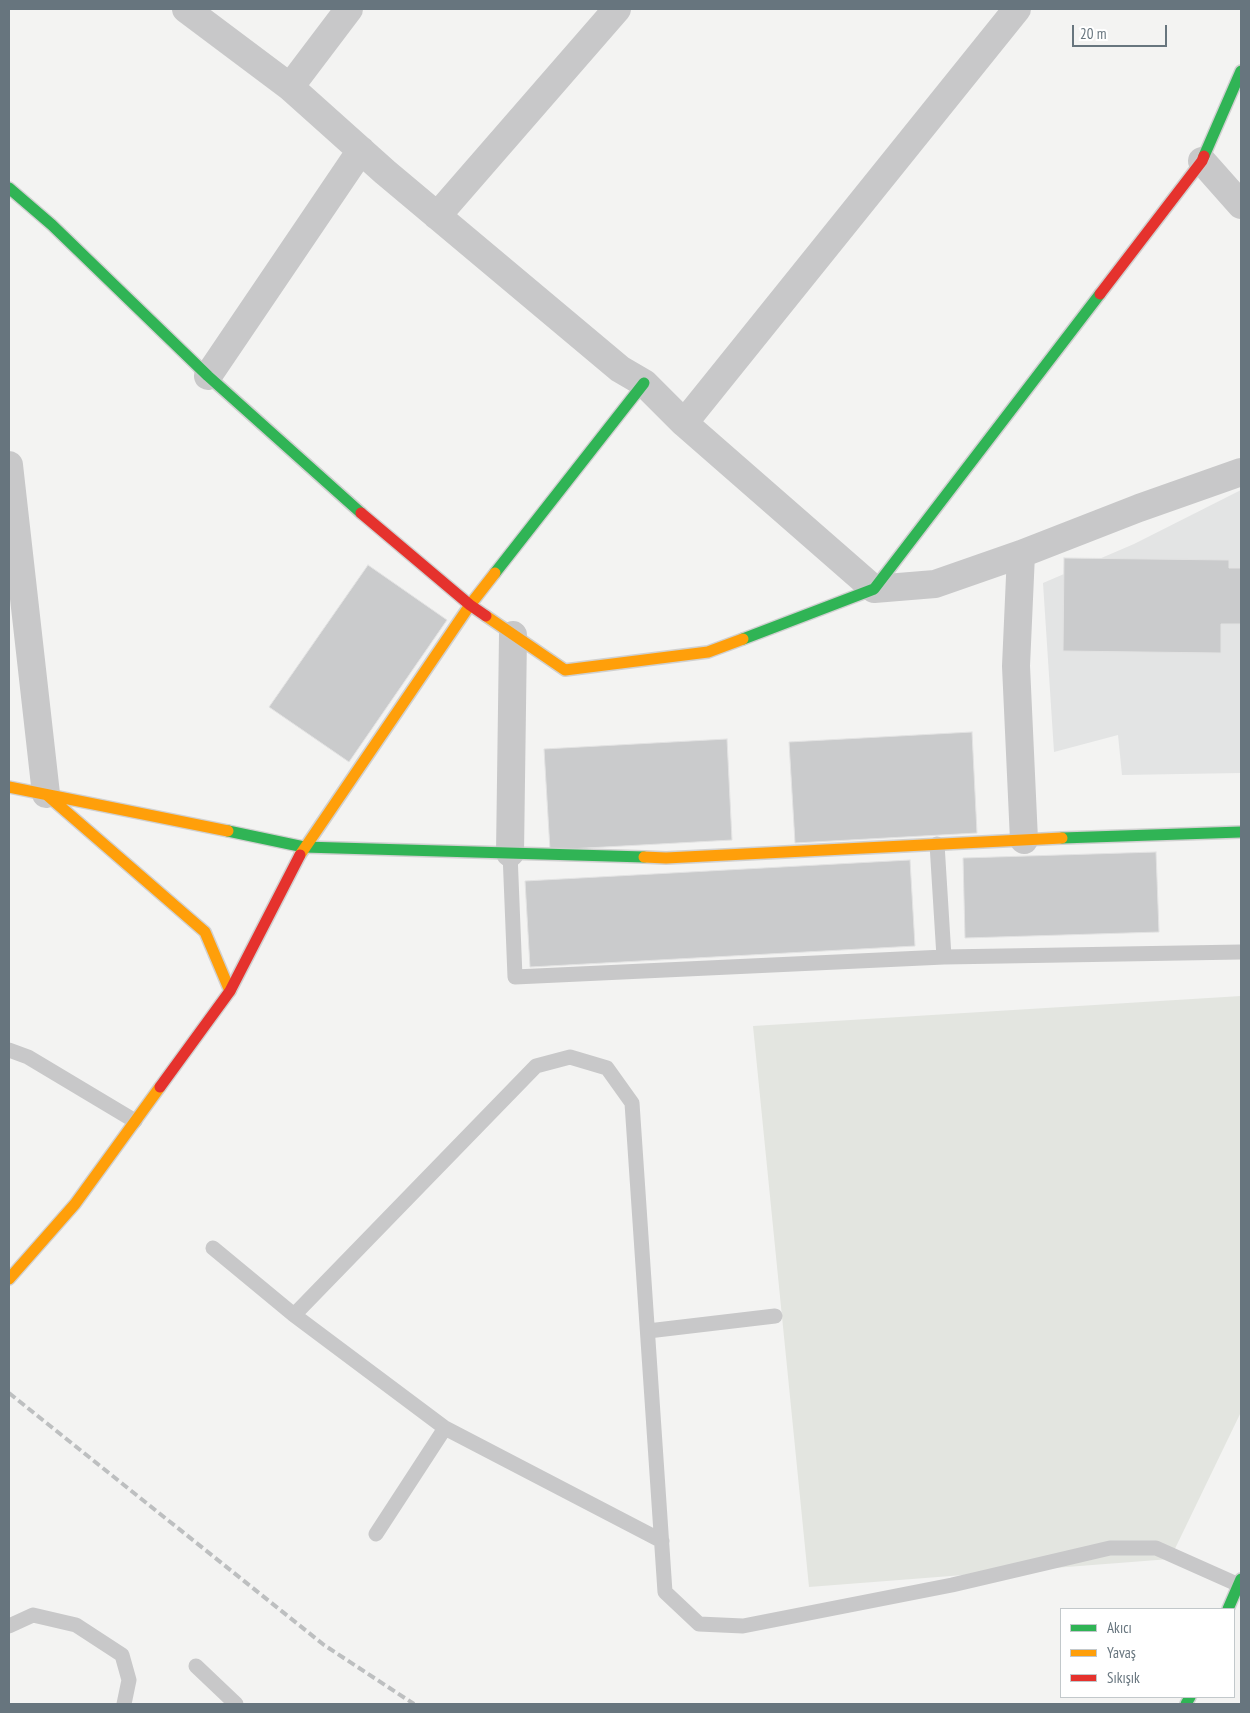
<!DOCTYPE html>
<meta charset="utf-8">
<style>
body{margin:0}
#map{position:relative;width:1250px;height:1713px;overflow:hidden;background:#f3f3f2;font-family:"PT Sans Narrow",sans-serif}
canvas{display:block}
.frame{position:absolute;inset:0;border:10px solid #67757e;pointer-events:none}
.legend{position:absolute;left:1060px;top:1608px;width:175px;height:90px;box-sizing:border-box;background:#fff;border:1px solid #c2c8cb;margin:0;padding:6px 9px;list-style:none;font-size:15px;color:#67757e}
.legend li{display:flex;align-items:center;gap:10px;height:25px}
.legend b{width:25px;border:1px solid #c2c8cb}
.scale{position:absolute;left:1072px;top:25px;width:95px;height:22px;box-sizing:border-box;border:2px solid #67757e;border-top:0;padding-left:6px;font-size:15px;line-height:18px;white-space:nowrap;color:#67757e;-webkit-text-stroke:4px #fff;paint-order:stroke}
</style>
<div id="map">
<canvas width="1250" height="1713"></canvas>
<div class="frame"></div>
<ul class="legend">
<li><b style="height:6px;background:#30b455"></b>Akıcı</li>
<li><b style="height:6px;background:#ff9f0a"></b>Yavaş</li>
<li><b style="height:6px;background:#e5322d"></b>Sıkışık</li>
</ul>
<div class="scale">20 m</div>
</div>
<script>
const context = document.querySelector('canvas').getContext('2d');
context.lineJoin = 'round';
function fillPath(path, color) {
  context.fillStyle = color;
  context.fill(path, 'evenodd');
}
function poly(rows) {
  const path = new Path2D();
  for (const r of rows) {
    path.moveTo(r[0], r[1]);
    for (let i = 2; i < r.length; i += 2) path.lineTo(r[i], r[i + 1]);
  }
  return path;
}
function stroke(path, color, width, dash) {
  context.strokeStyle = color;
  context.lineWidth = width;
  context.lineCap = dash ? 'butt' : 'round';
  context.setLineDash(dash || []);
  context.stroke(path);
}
const built = poly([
 [1241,490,1241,773,1122,775,1118,735,1054,752,1043,583,1134,544]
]);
const green = poly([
 [1241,996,1241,1412,1170,1559,809,1587,753,1026]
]);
const building = poly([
 [1064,558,1229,560,1229,568,1241,568,1241,624,1221,624,1221,653,1063,651,1064,558],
 [368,565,447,620,349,762,269,707,368,565],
 [972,732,977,833,795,843,789,742,972,732],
 [727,739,732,840,550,850,544,749,727,739],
 [1156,852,1159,932,965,938,963,858,1156,852],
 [910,860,915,946,530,967,525,881,910,860]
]);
const lane = poly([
 [937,844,944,957],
 [510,853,515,977,944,957,1241,952],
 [9,1050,28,1057,135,1121],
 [213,1248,294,1315,445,1428,662,1541],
 [294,1315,536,1066,570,1057,607,1068,632,1103,665,1592,699,1624,743,1626,952,1585,1110,1548,1156,1548,1239,1585],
 [648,1331,775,1316],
 [376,1534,445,1428],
 [9,1626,33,1615,76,1625,122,1655,129,1680,124,1704],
 [196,1666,236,1704]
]);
const street = poly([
 [186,9,290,87,385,172,620,369,644,383,684,423,874,589,935,584,1021,554,1139,508,1241,472],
 [290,87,349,9],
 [1202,161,1241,205],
 [437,216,617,9],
 [208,376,361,150],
 [684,423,1017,9],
 [9,465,46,794],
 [1021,554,1016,666,1024,840],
 [510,853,513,635]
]);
const fast = poly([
 [1204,156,1241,71],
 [9,188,52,225,208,376,361,513],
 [495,573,644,383],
 [743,639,874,589,1100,294],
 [228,831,304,847,644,857],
 [1062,838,1241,832],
 [1228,1609,1241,1579],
 [1186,1704,1190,1697]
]);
const slow = poly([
 [486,616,565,670,708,652,743,639],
 [9,787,228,831],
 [47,795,205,932,230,991],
 [300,855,470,605,495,573],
 [644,857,666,858,1062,838],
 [9,1279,75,1204,160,1087]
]);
const jam = poly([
 [1100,294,1202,161,1204,156],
 [361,513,470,605,486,616],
 [160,1087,230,991,300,855]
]);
const rail = poly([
 [9,1393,324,1645,414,1704]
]);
fillPath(built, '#e3e4e4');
fillPath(green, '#e3e5e0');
fillPath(building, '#cacbcc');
stroke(building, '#e2e2e2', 1);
stroke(fast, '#d0d0d0', 14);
stroke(slow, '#d0d0d0', 14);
stroke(jam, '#d0d0d0', 14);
stroke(lane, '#c8c8c9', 15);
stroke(street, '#c8c8c9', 28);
stroke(fast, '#30b455', 11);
stroke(slow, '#ff9f0a', 11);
stroke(jam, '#e5322d', 11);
stroke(rail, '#bdbfc0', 4, [8, 4]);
</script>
